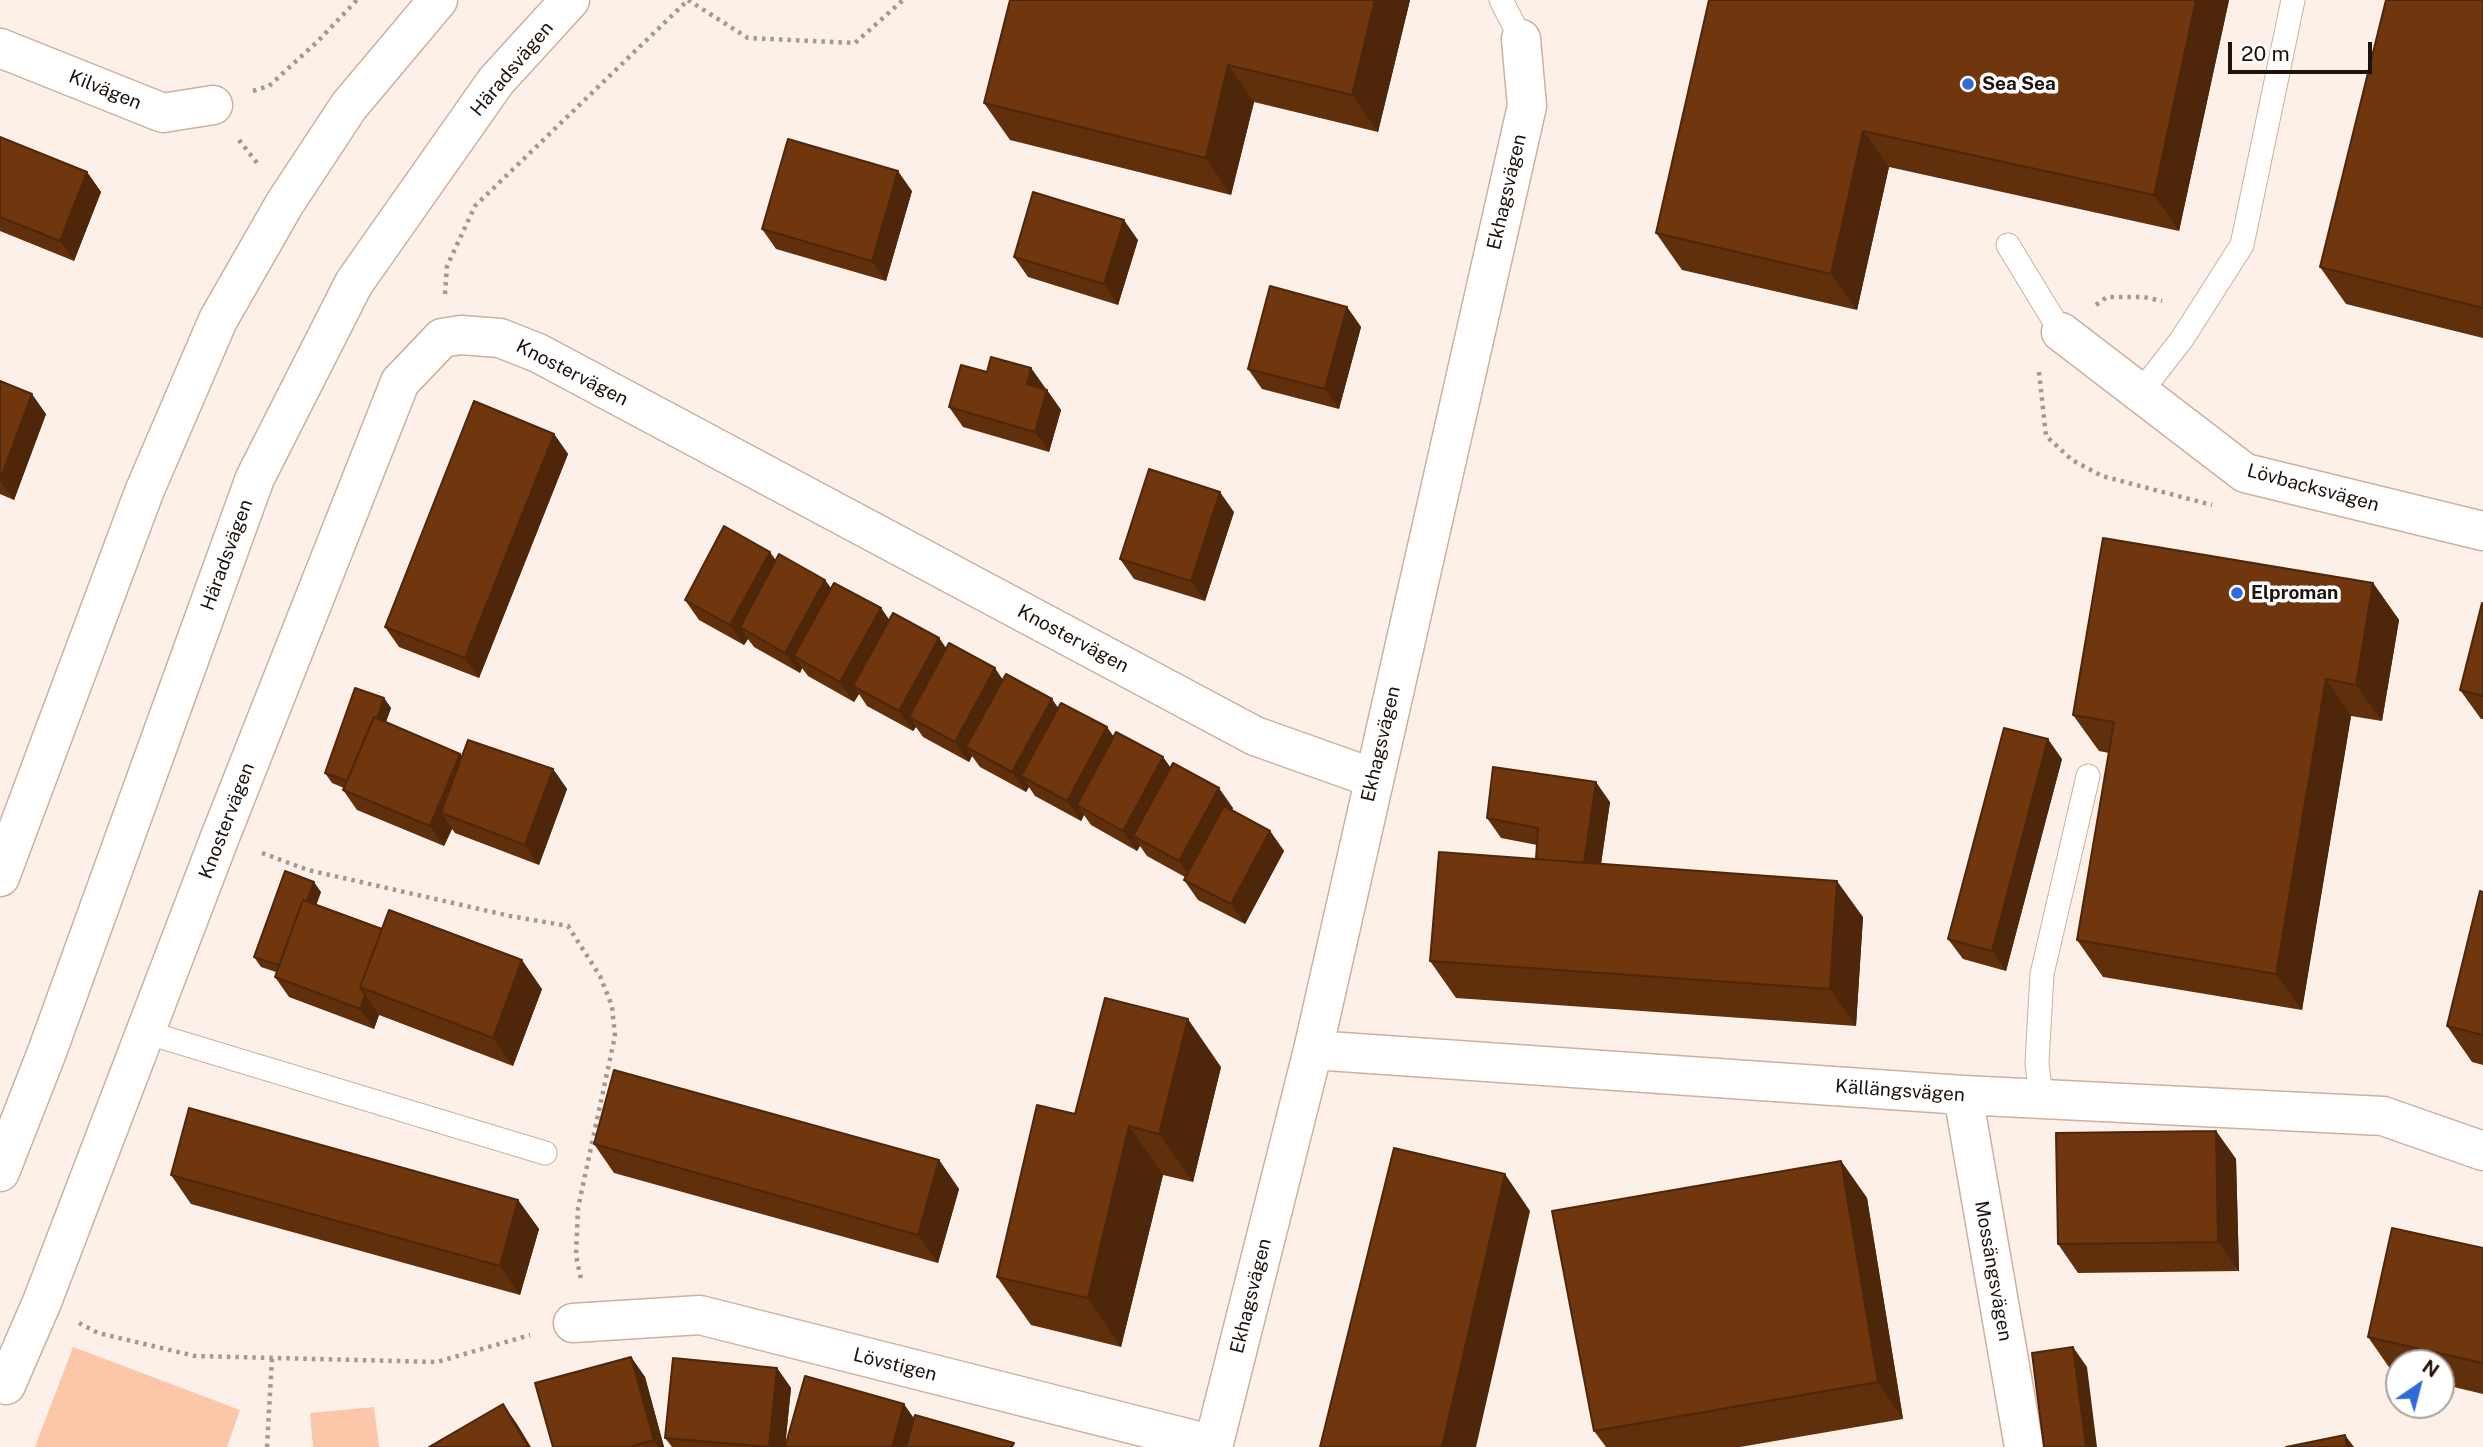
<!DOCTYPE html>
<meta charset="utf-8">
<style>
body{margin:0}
#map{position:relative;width:2483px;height:1447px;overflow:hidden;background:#fdf0e9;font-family:"Public Sans",sans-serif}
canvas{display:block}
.north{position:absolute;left:2385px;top:1349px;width:70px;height:70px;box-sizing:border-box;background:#fff;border:2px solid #a5a19e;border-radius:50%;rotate:35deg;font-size:19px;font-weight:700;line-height:28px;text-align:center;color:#1e130c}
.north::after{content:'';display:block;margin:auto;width:24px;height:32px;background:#2f6cda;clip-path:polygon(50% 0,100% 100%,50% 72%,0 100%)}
.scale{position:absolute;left:2228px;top:42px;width:144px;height:32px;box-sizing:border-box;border:4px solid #1e130c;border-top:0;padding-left:9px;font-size:21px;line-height:24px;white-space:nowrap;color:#1e130c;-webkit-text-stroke:5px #fff;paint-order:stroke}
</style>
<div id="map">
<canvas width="2483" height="1447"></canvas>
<div class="north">N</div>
<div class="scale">20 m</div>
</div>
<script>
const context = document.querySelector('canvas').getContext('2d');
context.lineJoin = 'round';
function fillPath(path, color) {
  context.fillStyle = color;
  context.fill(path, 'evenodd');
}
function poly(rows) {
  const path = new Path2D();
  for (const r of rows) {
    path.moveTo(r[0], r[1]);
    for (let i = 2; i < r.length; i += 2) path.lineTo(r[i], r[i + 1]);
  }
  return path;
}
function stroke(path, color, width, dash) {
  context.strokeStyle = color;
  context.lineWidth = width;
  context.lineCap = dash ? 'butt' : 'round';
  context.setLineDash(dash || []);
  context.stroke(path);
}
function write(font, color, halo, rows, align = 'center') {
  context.font = font + ' "Public Sans",sans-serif';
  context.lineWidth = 7;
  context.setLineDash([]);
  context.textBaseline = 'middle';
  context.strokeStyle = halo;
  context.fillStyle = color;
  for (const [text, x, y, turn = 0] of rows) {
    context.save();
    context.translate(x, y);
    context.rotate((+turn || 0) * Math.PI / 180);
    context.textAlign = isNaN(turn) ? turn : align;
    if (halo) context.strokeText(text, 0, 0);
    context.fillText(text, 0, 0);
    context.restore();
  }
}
const green = poly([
 [73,1347,240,1410,227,1447,35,1447],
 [374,1407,379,1447,313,1447,310,1413]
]);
const path = poly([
 [688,0,748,38,855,43,903,0],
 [253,91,269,86,318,41,357,0],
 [239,140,257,163],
 [445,294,447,266,475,206,688,0],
 [2096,305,2107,297,2144,297,2162,301],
 [2039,372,2046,436,2072,460,2102,476,2212,505],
 [262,853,308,870,510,916,568,926,600,976,612,1006,615,1036,578,1208,576,1256,581,1279],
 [79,1323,98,1333,195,1356,437,1362,530,1335],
 [267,1447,272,1358]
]);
const service = poly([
 [1501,0,1521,39],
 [2008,245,2061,332],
 [2140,393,2182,339,2242,245,2293,0],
 [145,1032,545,1153],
 [2041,1098,2037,1063,2042,974,2088,776]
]);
const minor = poly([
 [0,48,163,113,213,105],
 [2061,332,2245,473,2483,531],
 [1313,1050,1963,1095,2383,1116,2483,1151],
 [1963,1095,2024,1447],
 [573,1323,700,1315,1214,1445],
 [6,1385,42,1302,220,837,400,382,442,338,461,335,500,338,538,353,1255,736,1373,778],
 [1213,1447,1313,1050,1527,106,1521,39]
]);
const secondary = poly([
 [0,877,144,492,218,320,285,203,349,106,438,0],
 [0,1172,47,1052,255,478,354,283,496,81,570,0]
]);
const wall = poly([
 [1410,0,1378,132,1254,102,1231,195,1010,140,984,103],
 [1709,0,2229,0,2179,231,1889,167,1857,310,1682,270,1656,233],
 [2483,0,2483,338,2346,304,2320,267],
 [0,137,87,172,101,192,74,261,0,231],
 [912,191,886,281,776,249,762,229],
 [1138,240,1118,305,1028,277,1014,257],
 [1347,307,1361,327,1339,409,1262,389,1248,369],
 [1031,368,1061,410,1049,452,963,427,949,407,987,372],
 [0,381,46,414,14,500,0,494],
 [554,434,568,454,479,678,399,647,385,627],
 [1234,512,1205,601,1134,579,1120,559],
 [776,560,825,580,831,588,881,608,889,620,939,638,946,648,1003,679,1058,707,1114,737,1163,757,1170,767,1233,808,1232,810,1270,831,1284,851,1245,924,1198,900,1184,880,1185,877,1147,856,1140,846,1137,851,1091,825,1084,815,1081,821,1035,796,1029,787,1026,792,980,767,972,756,969,762,923,737,916,727,913,731,867,706,859,694,854,702,808,676,802,668,800,673,754,647,748,639,744,645,699,620,685,600],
 [2373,583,2399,620,2382,721,2351,716,2302,1010,2103,977,2077,940,2109,753,2099,751,2073,715],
 [2483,604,2483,719,2481,719,2460,690],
 [384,698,391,708,386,722,460,754,462,756,553,769,567,789,539,865,455,833,452,829,444,846,357,810,343,790,344,788,332,783,325,773],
 [2062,759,2006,971,1963,959,1948,939],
 [1610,802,1601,864,1863,917,1856,1026,1456,998,1430,961,1536,859,1537,845,1501,838,1487,818],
 [321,892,316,905,542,989,513,1066,379,1015,374,1029,289,997,275,977,276,972,261,967,254,957],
 [2483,892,2483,1065,2472,1062,2447,1026],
 [1221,1067,1193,1182,1163,1175,1121,1347,1031,1325,997,1277,1075,1114],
 [2216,1131,2236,1159,2239,1271,2078,1273,2058,1244],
 [594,1144,939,1160,959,1189,938,1263,614,1173],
 [1841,1161,1867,1198,1903,1419,1740,1447,1606,1447,1594,1431],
 [171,1175,518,1200,539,1229,520,1295,191,1204],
 [2483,1248,2483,1394,2441,1384,2441,1363,2399,1363,2399,1375,2393,1373,2368,1337],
 [631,1357,645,1377,664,1447,553,1447],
 [777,1368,791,1388,785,1447,672,1447,665,1438]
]);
const shadedWall = poly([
 [1375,0,1410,0,1378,132,1352,95],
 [2196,0,2229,0,2179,231,2154,195],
 [1228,65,1254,102,1231,195,1206,158],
 [1863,131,1889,167,1857,310,1831,274],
 [898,171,912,191,886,281,872,261],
 [87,172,101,192,74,261,60,241],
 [1124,220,1138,240,1118,305,1104,284],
 [1347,307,1361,327,1339,409,1325,389],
 [1031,368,1045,388,1027,384],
 [1047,390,1061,410,1049,452,1035,432],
 [32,394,46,414,14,500,0,480],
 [554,434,568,454,479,678,465,658],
 [1220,492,1234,512,1205,601,1191,581],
 [770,552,784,572,740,627,748,639,744,645,730,625],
 [825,580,839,600,794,656,802,668,800,673,785,653],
 [2373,583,2399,620,2382,721,2356,685],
 [881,608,895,628,853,686,859,694,854,702,840,682],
 [939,638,953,658,909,717,916,727,913,731,899,711],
 [995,668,1009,689,966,747,972,756,969,762,955,742],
 [2326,679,2351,716,2302,1010,2276,974],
 [384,698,391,708,360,793,353,783],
 [1052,699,1066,719,1021,776,1029,787,1026,792,1012,772],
 [1107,727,1121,747,1077,805,1084,815,1081,821,1067,801],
 [2048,739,2062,759,2006,971,1992,951],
 [460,754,474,774,441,813,452,829,444,846,430,826],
 [1163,757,1177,777,1133,836,1140,846,1137,851,1123,831],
 [553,769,567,789,539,865,525,845],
 [1596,782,1610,802,1596,898,1582,878],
 [1219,788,1233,808,1193,881,1179,861],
 [1270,831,1284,851,1245,924,1231,904],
 [1837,881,1863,917,1856,1026,1830,989],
 [314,882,321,892,290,977,283,967],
 [522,960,542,989,513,1066,493,1038],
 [365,995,379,1015,374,1029,360,1009],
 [1188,1019,1221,1067,1193,1182,1159,1134],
 [1129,1126,1163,1175,1121,1347,1088,1298],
 [2216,1131,2236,1159,2239,1271,2218,1242],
 [939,1160,959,1189,938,1263,918,1235],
 [1841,1161,1867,1198,1903,1419,1878,1382],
 [1505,1174,1530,1211,1476,1447,1442,1447],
 [518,1200,539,1229,520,1295,500,1266],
 [2073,1347,2087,1367,2097,1447,2086,1447],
 [631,1357,645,1377,664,1447,659,1447,654,1440],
 [777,1368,791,1388,785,1447,769,1447],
 [503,1404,517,1424,531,1447,528,1447],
 [904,1404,918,1424,912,1447,892,1447],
 [2345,1435,2354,1447,2347,1447]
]);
const building = poly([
 [1010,0,1375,0,1352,95,1228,65,1206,158,984,103,1010,0],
 [1709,0,2196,0,2154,195,1863,131,1831,274,1656,233,1709,0],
 [2386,0,2483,0,2483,308,2320,267,2386,0],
 [0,137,87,172,60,241,0,217,0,137],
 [788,139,898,171,872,261,762,229,788,139],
 [1033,192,1124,220,1104,284,1014,257,1033,192],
 [1270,286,1347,307,1325,389,1248,369,1270,286],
 [991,357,1031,368,1027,384,1047,390,1035,432,949,407,961,365,987,372,991,357],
 [0,381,32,394,0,480,0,381],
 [474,401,554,434,465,658,385,627,474,401],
 [1149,469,1220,492,1191,581,1120,559,1149,469],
 [724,526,770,552,730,625,685,600,724,526],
 [2103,538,2373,583,2356,685,2326,679,2276,974,2077,940,2114,722,2073,715,2103,538],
 [779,554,825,580,785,653,740,627,779,554],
 [834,583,881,608,840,682,794,656,834,583],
 [2482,603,2483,604,2483,696,2460,690,2482,603],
 [893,613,939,638,899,711,853,686,893,613],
 [949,643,995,668,955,742,909,717,949,643],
 [1006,674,1052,699,1012,772,966,747,1006,674],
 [355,688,384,698,377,718,374,717,347,781,325,773,355,688],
 [1061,703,1107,727,1067,801,1021,776,1061,703],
 [374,717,460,754,430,826,343,790,374,717],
 [2004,728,2048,739,1992,951,1948,939,2004,728],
 [1116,732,1163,757,1123,831,1077,805,1116,732],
 [468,740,553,769,525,845,441,813,468,740],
 [1173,763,1219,788,1179,861,1133,836,1173,763],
 [1493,767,1596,782,1584,863,1536,859,1538,828,1487,818,1493,767],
 [1224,806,1270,831,1231,904,1184,880,1224,806],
 [1439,852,1837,881,1830,989,1430,961,1439,852],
 [285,871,314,882,307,901,303,900,279,965,254,957,285,871],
 [2480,891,2483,892,2483,1035,2447,1026,2480,891],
 [303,900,382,929,360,987,365,995,360,1009,275,977,303,900],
 [389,910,522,960,493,1038,360,987,389,910],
 [1105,998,1188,1019,1159,1134,1129,1126,1088,1298,997,1277,1037,1105,1075,1114,1105,998],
 [614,1070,939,1160,918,1235,594,1144,614,1070],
 [189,1108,518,1200,500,1266,171,1175,189,1108],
 [2216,1131,2218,1242,2058,1244,2056,1133,2216,1131],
 [1394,1148,1505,1174,1442,1447,1320,1447,1394,1148],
 [1841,1161,1878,1382,1594,1431,1552,1211,1841,1161],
 [2392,1228,2483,1248,2483,1363,2368,1337,2392,1228],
 [2073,1347,2086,1447,2044,1447,2032,1353,2073,1347],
 [631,1357,654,1440,629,1447,553,1447,535,1383,631,1357],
 [673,1358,777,1368,769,1447,665,1438,673,1358],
 [805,1376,904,1404,892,1447,785,1447,805,1376],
 [503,1404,528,1447,429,1447,503,1404],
 [915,1415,1014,1443,1012,1447,906,1447,915,1415],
 [2345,1435,2347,1447,2286,1447,2345,1435]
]);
const markers = [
 [1968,84,7,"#2f6cda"],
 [2237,593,7,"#2f6cda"]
];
const streetNames = [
 ["Häradsvägen",512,69,-50],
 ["Kilvägen",105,90,22],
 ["Ekhagsvägen",1507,192,-77],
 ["Knostervägen",572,373,27],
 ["Lövbacksvägen",2313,488,15],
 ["Häradsvägen",227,555,-70],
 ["Knostervägen",1073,639,28],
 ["Ekhagsvägen",1381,744,-77],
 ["Knostervägen",227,821,-69],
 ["Källängsvägen",1900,1091,4],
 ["Mossängsvägen",1993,1271,80],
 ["Ekhagsvägen",1251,1296,-76],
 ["Lövstigen",895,1365,14]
];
const poiNames = [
 ["Sea Sea",1982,84],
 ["Elproman",2251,593]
];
fillPath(green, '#fcc7a9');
stroke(service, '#cfaf9d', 25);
stroke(minor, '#cfaf9d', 41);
stroke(secondary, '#cfaf9d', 41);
stroke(path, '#a49891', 4.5, [3.5, 5]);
stroke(service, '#fff', 23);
stroke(minor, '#fff', 38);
stroke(secondary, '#fff', 38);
fillPath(wall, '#602f0c');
fillPath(shadedWall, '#4e260a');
fillPath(building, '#70370e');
stroke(building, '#4e260a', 2);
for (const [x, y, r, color] of markers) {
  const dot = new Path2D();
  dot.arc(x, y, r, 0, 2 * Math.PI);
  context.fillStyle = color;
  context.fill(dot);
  stroke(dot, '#fff', 2.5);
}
write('19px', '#1e130c', '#fff', streetNames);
write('bold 19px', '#1e130c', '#fff', poiNames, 'left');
</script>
